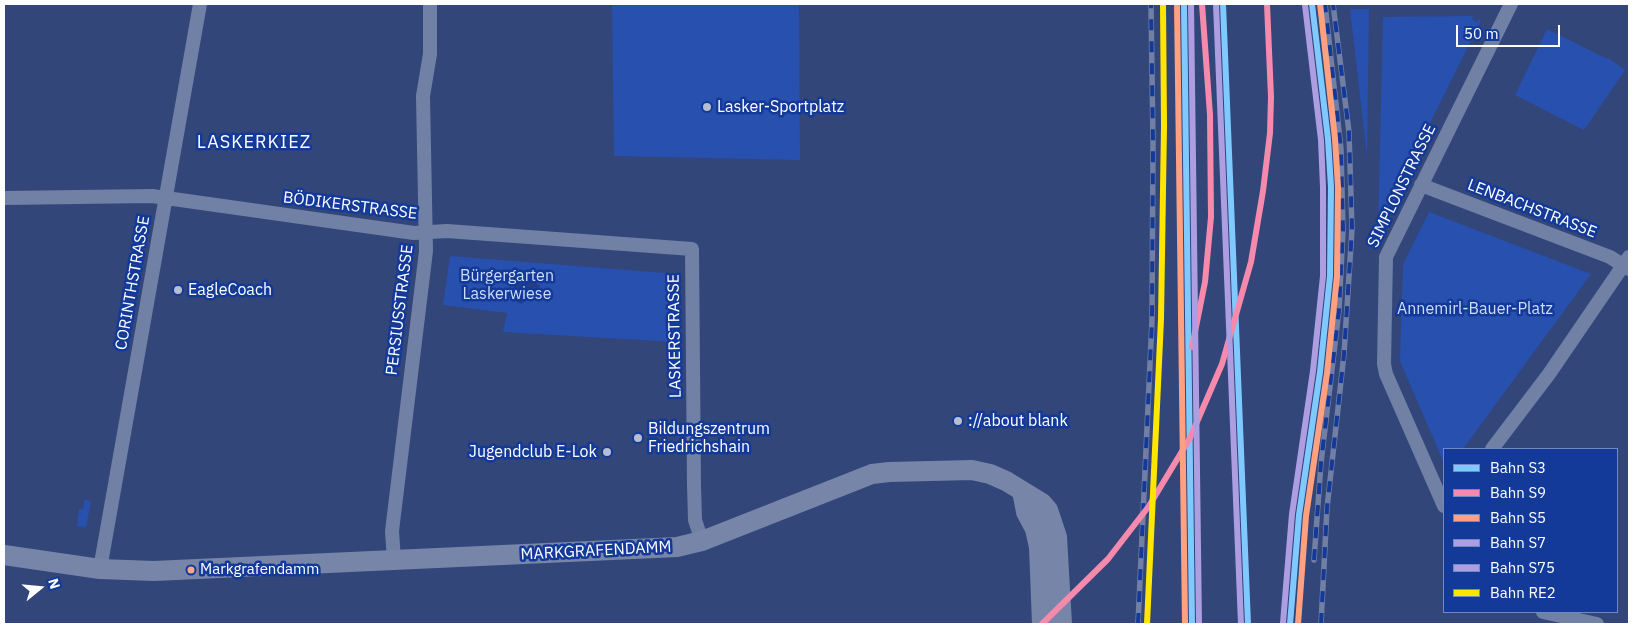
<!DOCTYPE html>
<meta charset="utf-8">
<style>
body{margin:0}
#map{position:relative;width:1633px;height:628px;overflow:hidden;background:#32467a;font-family:"IBM Plex Sans",sans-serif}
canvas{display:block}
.frame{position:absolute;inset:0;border:5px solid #fff;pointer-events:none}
.legend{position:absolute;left:1443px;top:448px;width:175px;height:165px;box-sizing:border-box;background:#133999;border:1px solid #7188c2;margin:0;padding:6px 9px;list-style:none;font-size:15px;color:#fff}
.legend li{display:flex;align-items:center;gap:10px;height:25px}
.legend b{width:25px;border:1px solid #7188c2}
.north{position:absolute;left:15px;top:563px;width:50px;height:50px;-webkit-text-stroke:4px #133999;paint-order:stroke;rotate:73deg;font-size:14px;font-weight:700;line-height:20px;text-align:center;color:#fff}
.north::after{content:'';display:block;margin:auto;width:18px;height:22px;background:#fff;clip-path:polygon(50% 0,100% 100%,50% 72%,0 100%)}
.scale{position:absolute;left:1456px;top:25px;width:104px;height:22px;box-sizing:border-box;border:2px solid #fff;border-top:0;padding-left:6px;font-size:15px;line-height:18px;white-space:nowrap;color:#fff;-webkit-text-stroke:4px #133999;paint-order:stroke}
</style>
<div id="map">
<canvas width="1633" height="628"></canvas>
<div class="frame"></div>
<ul class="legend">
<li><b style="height:6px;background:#80c9ff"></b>Bahn S3</li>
<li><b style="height:6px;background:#f58aac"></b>Bahn S9</li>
<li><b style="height:6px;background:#ffa080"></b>Bahn S5</li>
<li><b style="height:6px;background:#ad9ee1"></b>Bahn S7</li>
<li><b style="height:6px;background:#ad9ee1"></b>Bahn S75</li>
<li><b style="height:6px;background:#ffe600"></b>Bahn RE2</li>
</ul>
<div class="north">N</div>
<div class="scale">50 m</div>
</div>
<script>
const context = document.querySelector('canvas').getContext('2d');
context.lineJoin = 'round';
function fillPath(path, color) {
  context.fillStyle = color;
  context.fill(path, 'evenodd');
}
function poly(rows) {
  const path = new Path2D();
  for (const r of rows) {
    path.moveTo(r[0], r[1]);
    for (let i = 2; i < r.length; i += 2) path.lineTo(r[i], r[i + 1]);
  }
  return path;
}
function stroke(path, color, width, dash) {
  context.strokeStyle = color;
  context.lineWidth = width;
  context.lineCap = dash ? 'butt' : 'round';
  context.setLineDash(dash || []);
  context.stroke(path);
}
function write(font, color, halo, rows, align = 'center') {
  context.font = font + ' "IBM Plex Sans",sans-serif';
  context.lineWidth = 5;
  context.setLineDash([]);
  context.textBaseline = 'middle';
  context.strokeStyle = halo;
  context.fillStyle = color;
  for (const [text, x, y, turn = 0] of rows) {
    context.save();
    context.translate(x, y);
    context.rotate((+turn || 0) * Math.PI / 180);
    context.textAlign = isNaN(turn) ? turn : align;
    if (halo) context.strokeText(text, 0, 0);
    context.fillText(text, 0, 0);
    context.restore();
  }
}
const green = poly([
 [612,4,799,4,800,160,614,156],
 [1350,9,1369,9,1367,156],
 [1473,16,1472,19,1477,22,1479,19,1481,20,1401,182,1402,187,1378,233,1383,17],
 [1547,29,1607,59,1608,58,1625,70,1584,130,1515,95],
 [1429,212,1591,274,1463,449,1444,449,1444,463,1400,361,1403,264],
 [450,256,677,274,678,342,503,332,507,313,443,305],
 [84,500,91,501,86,527,77,526,79,509,83,509]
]);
const water = poly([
 [521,279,531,279,540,286,533,297,521,304,510,297,514,286]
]);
const street = poly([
 [1421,185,1610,257,1629,269],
 [4,198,152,196,414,233,447,231,692,249,694,485,695,520,702,541],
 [1492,449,1549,374,1629,257],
 [1444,506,1386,374,1384,364,1386,257,1511,4],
 [394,560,392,531,426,251,423,96,430,54,430,4],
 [100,569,200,4],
 [1543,612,1597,624]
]);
const secondary = poly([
 [1022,491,1026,512,1035,529,1039,547,1042,624],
 [4,555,100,569,154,571,677,547,702,541,872,474,889,472,972,470,990,474,1006,481,1042,503,1048,510,1057,537,1062,624]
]);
const rail = poly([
 [1314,560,1321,463,1339,310,1343,231,1341,149,1325,4],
 [1138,624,1152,320,1153,144,1151,4],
 [1321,624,1327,508,1344,354,1352,229,1349,132,1333,4]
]);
const rail1 = poly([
 [1184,4,1192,624],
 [1223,4,1248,624],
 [1290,624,1299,515,1320,372,1330,276,1331,187,1328,139,1312,4]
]);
const rail2 = poly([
 [1192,347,1205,282,1211,217,1210,115,1202,4],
 [1042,624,1108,559,1149,506,1190,438,1222,364,1251,262,1263,191,1270,133,1271,97,1267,4]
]);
const rail3 = poly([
 [1177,4,1185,624],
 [1298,624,1306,516,1327,373,1337,276,1338,187,1335,139,1320,4]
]);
const rail4 = poly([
 [1191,4,1199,624],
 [1283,623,1292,514,1313,371,1323,276,1323,187,1321,140,1305,5]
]);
const rail5 = poly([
 [1216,4,1241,624]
]);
const rail6 = poly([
 [1147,624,1161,319,1164,126,1163,4]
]);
const markers = [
 [707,107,5,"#b7bed0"],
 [178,290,5,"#b7bed0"],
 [958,421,5,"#b7bed0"],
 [638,438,5,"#b7bed0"],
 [607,452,5,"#b7bed0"],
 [191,570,4.5,"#ffa980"]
];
const busNames = [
 ["Markgrafendamm",200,570]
];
const poiNames = [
 ["Lasker-Sportplatz",717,107],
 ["EagleCoach",188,290],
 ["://about blank",968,421],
 ["Bildungszentrum",648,429],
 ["Friedrichshain",648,447],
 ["Jugendclub E-Lok",597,452,"right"]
];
const streetNames = [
 ["SIMPLONSTRASSE",1402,186,-64],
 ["BÖDIKERSTRASSE",350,206,7],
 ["LENBACHSTRASSE",1532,209,21],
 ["CORINTHSTRASSE",133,283,-80],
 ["PERSIUSSTRASSE",400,310,-83],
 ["LASKERSTRASSE",675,336,-91],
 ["MARKGRAFENDAMM",596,551,-3]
];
const parkNames = [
 ["Bürgergarten",507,276],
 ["Laskerwiese",507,294],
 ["Annemirl-Bauer-Platz",1475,309]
];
const neighbourhoodNames = [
 ["LASKERKIEZ",254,143]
];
fillPath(green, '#2850af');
fillPath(water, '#243f87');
stroke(street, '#7180a5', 14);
stroke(secondary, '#7785a9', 20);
stroke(rail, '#727fa4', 5.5);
stroke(rail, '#133999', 4, [11]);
stroke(rail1, '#80c9ff', 6);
stroke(rail2, '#f58aac', 6);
stroke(rail3, '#ffa080', 6);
stroke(rail4, '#ad9ee1', 6);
stroke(rail5, '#ad9ee1', 6);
stroke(rail6, '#ffe600', 6);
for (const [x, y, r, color] of markers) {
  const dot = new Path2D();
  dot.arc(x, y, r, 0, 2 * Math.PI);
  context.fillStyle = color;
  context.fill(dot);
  stroke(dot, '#133999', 2);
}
write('15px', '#fff', '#133999', busNames, 'left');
write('16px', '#fff', '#133999', poiNames, 'left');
write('16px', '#fff', '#133999', streetNames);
write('16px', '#cedcfd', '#133999', parkNames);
context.letterSpacing = '1px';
write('18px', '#fff', '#133999', neighbourhoodNames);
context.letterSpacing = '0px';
</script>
